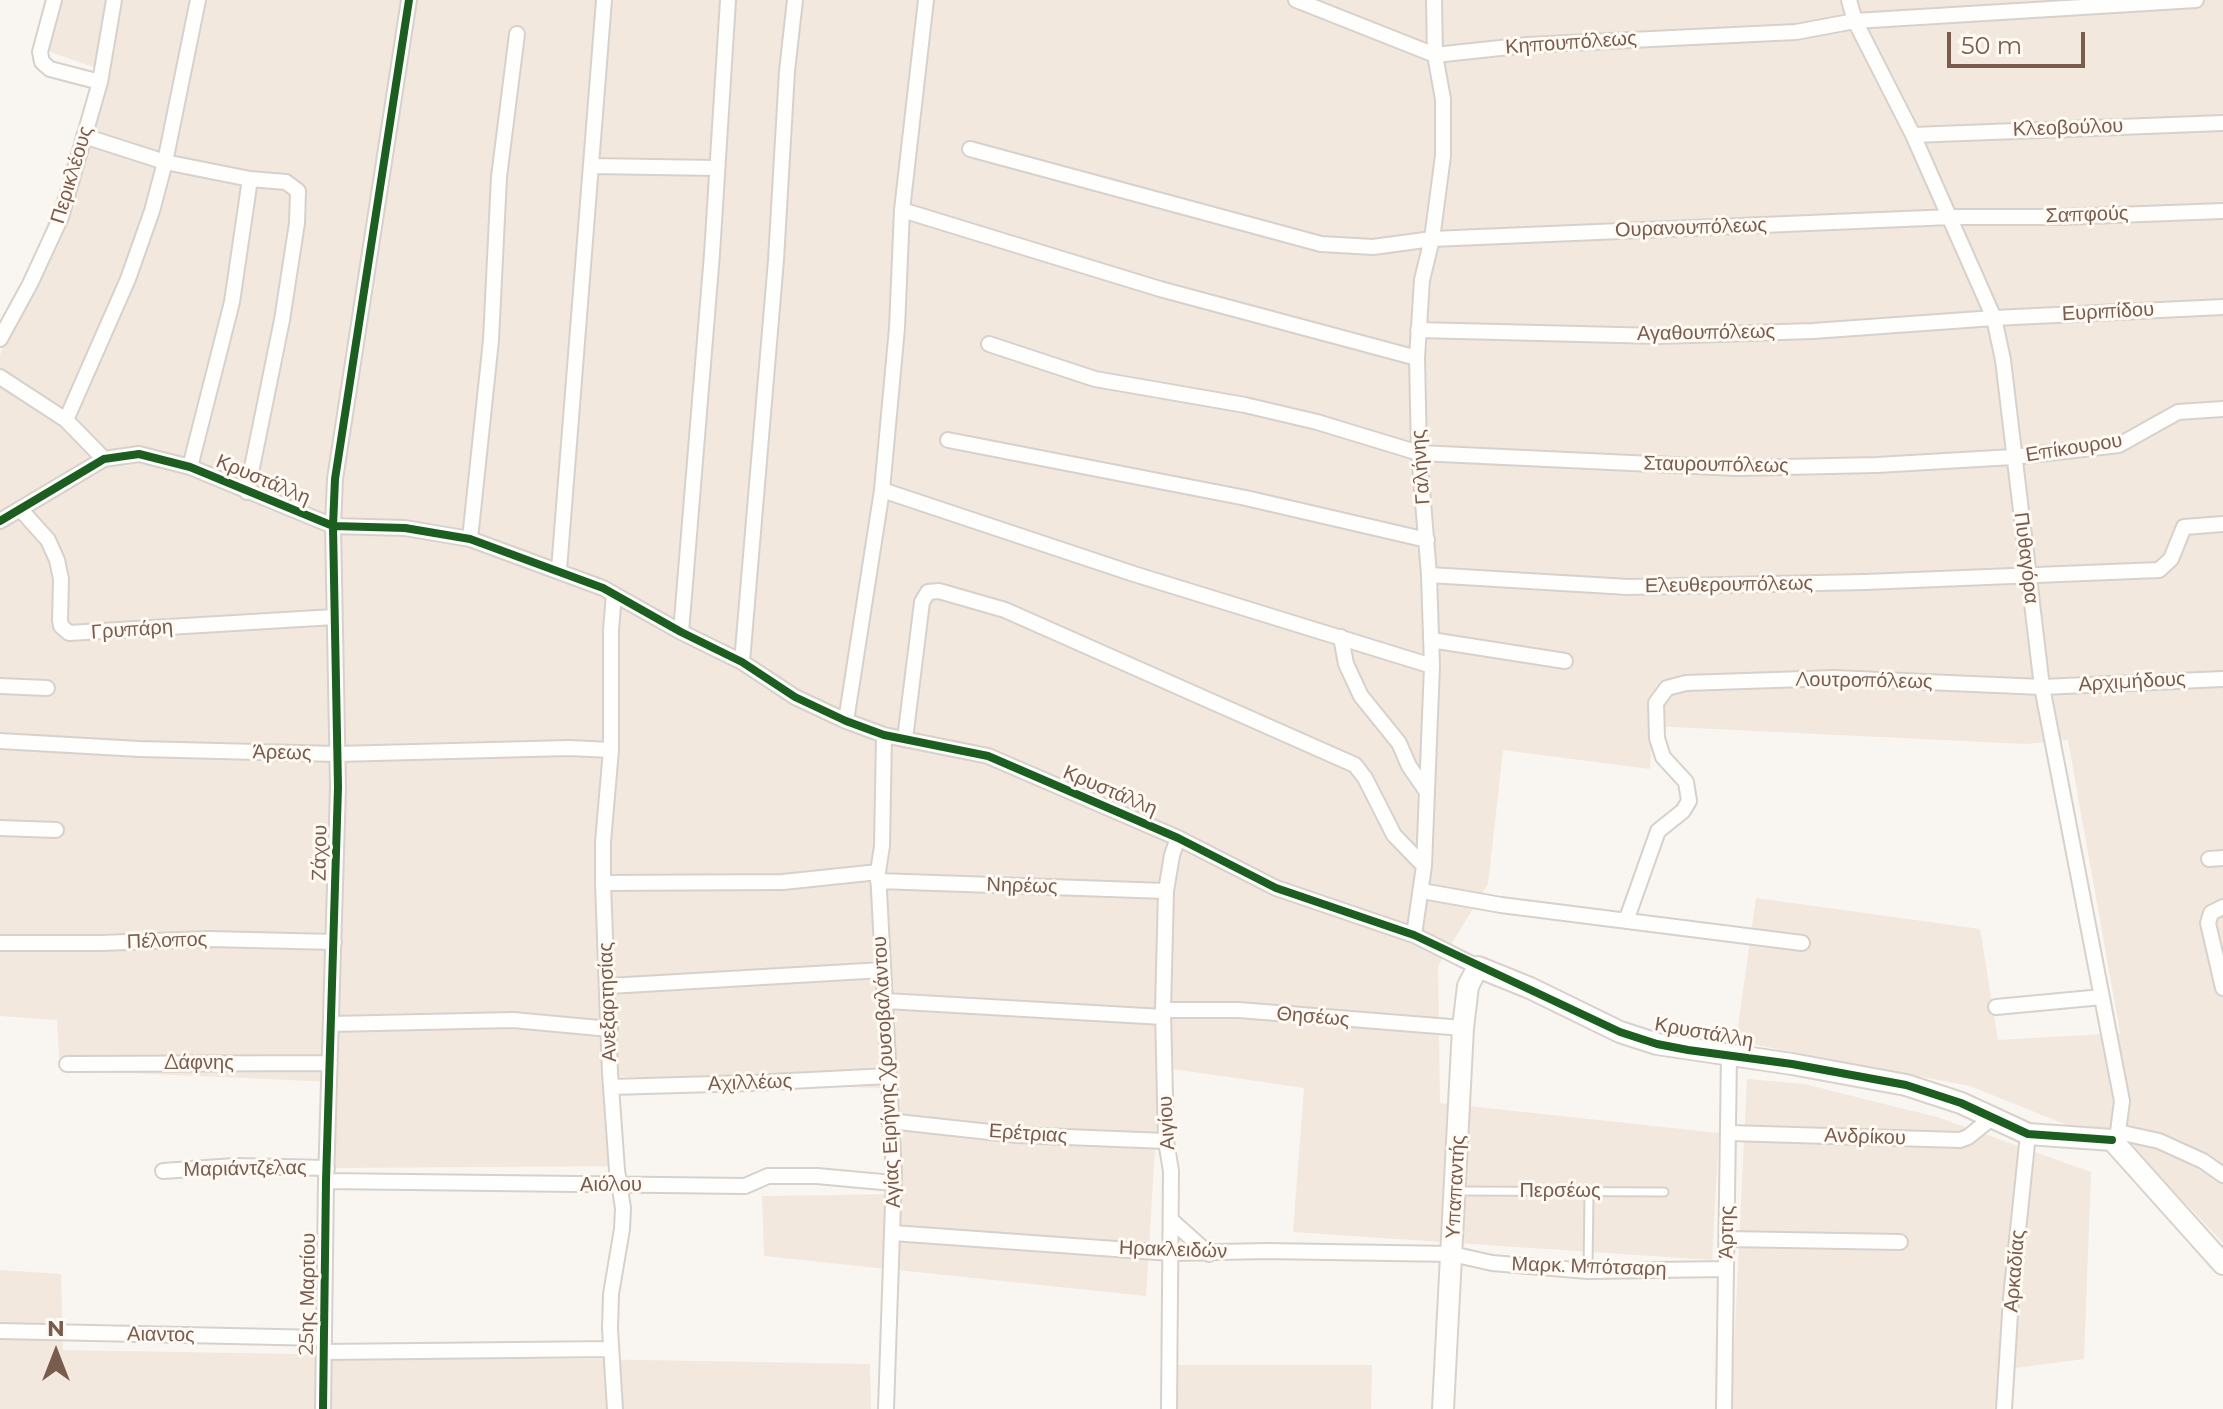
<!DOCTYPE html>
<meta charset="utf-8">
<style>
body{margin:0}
#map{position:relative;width:2223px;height:1409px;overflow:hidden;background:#f9f5f0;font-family:Montserrat,sans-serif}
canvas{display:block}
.north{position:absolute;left:16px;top:1313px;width:80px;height:80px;-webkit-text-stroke:6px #fffaf3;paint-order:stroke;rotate:0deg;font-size:22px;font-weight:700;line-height:32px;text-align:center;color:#7a5c4d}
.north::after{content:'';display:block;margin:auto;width:28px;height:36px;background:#7a5c4d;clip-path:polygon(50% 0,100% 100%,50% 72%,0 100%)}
.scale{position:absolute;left:1947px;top:32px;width:138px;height:36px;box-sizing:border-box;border:4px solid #7a5c4d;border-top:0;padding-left:10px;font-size:24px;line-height:28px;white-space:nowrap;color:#7a5c4d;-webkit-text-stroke:6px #fffaf3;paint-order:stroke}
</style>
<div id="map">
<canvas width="2223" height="1409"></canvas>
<div class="north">N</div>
<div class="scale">50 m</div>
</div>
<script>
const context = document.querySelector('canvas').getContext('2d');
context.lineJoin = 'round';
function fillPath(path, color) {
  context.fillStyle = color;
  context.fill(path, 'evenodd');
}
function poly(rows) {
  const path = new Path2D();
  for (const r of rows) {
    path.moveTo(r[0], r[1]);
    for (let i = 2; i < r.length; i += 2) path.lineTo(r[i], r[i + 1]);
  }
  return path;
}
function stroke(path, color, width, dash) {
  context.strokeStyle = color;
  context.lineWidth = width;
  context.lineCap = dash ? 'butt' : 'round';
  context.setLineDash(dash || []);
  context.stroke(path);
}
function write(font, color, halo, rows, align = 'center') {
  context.font = font + ' Montserrat,sans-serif';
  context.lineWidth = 6;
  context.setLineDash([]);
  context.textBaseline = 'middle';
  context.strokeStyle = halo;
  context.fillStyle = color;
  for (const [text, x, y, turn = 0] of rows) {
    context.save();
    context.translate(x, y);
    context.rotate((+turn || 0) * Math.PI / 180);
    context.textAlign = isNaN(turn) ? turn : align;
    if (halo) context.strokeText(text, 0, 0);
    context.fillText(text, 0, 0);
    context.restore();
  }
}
const residential = poly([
 [55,0,2223,0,2223,1243,2139,1154,1970,1086,1736,1041,1756,898,1980,929,1998,1040,2120,1033,2068,740,2026,744,1652,726,1650,769,1503,750,1488,884,1438,966,1440,1103,1719,1133,1712,1260,1293,1232,1304,1088,1160,1067,1146,1296,764,1256,762,1196,897,1194,894,1089,607,1076,612,1166,334,1168,334,1082,60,1070,57,1020,0,1016,0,355,102,70,42,49],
 [1747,1079,1804,1084,1937,1117,2091,1172,2084,1359,2000,1370,1997,1409,1731,1409],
 [0,1270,61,1274,63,1350,870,1364,871,1409,0,1409],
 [1172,1365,1372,1365,1371,1409,1167,1409]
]);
const lane = poly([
 [1459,1191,1664,1192],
 [1588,1271,1589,1191]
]);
const street = poly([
 [54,0,40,52,42,62,50,69,100,82],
 [1296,0,1435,55,1528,45,1796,32,1855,21,2196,0],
 [1849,0,1855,21,1913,135,1994,318,2003,360,2042,687,2122,1101,2118,1132,2112,1140],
 [1913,135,2223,123],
 [84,136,165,162,250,179,286,182,298,191,297,223,282,320,247,492],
 [970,149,1321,244,1373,247,1432,239,1951,217,2062,217,2223,211],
 [592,166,716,168],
 [902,210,1160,289,1417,358],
 [1418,330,1659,336,1813,331,1994,318,2223,307],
 [0,339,30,284,61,217,100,82,114,0],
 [989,344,1095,379,1245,405,1317,422,1419,453,1737,468,1877,465,2013,457,2119,445,2178,412,2223,409],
 [0,377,66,420,104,459],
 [66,420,128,279,152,211,165,162,198,0],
 [948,440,1246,498,1427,540],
 [190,467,232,302,250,179],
 [882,490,1134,574,1432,666],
 [21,510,48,540,57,560,61,579,60,620,61,626,69,633,334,617],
 [0,521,104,459,139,454,190,467,333,526,405,528,470,539,603,588,681,632,742,662,795,697,846,721,884,735,988,756,1178,838,1276,888,1414,935,1478,967],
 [470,539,491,340,499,177,517,34],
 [559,570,604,0],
 [1429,575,1628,587,1865,582,2159,570,2171,559,2184,527,2223,524],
 [614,594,611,630,611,750,603,842,603,883,610,1073,617,1170,623,1208,622,1229,611,1294,610,1329,615,1409],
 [681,632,712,254,728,0],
 [1341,637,1346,664,1361,696,1399,743,1409,766,1427,792],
 [1431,640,1565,661],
 [742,662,776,260,787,71,795,0],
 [0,686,47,688],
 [846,721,882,490,897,328,902,210,926,0],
 [884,735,882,846,878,872,894,1174,886,1409],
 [905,739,922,602,928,592,939,591,1005,610,1355,765,1365,778,1394,835,1424,866],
 [0,741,139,749,337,754,569,748,611,750],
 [0,828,56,830],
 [2209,859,2223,858],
 [878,881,1166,891],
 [603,883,783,882,878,872],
 [1422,891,1501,905,1802,943],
 [2223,907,2211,913,2208,923,2223,988],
 [1626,921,1658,831,1683,811,1689,801,1686,782,1663,757,1657,738,1656,703,1667,688,1686,683,1834,678,2042,687,2223,679],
 [1414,935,1424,866,1432,666,1429,575,1419,453,1417,358,1422,280,1432,239,1443,156,1443,99,1435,55,1434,0],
 [0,943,101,943,209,939,334,942],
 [609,986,883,970],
 [886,1001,1163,1017],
 [1996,1007,2102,997],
 [1163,1010,1239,1010,1463,1028],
 [331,1024,513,1020,610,1029],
 [67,1064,330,1063],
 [611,1087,750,1083,889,1076],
 [889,1121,1017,1135,1166,1141],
 [2118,1132,2159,1141,2203,1161,2223,1175],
 [1729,1133,1960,1140,1968,1137,1993,1117],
 [163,1171,235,1166,327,1168],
 [326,1181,745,1186,768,1176,817,1176,893,1183],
 [1171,1220,1209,1254],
 [893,1233,1171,1253,1266,1251,1452,1254,1492,1263,1588,1271,1726,1269],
 [1727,1239,1900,1242],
 [0,1331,323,1338],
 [323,1352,611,1349],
 [323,1409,326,1181,338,787,333,526,335,479,409,0],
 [1169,1409,1171,1171,1166,1141,1163,1010,1166,891,1172,855,1178,838],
 [1724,1409,1729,1055],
 [2004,1409,2011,1298,2028,1134]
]);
const secondary = poly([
 [1443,1409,1463,1028,1468,986,1478,967,1530,988,1620,1032,1657,1044,1792,1064,1906,1085,1961,1103,2028,1134,2112,1140,2223,1264]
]);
const cycleway = poly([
 [0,521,104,459,139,454,190,467,333,526,405,528,470,539,603,588,681,632,742,662,795,697,846,721,884,735,988,756,1178,838,1276,888,1414,935,1620,1032,1657,1044,1688,1050,1792,1064,1906,1085,1961,1103,2028,1134,2112,1140],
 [323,1409,326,1181,338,787,333,526,335,479,409,0]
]);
const streetNames = [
 ["Κηπουπόλεως",1571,43,-4],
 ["Κλεοβούλου",2068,128,-2],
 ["Περικλέους",72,175,-73],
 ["Σαπφούς",2087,215,-2],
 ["Ουρανουπόλεως",1691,228,-2],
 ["Ευριπίδου",2108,312,-3],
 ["Αγαθουπόλεως",1706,333,-1],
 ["Επίκουρου",2074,448,-9],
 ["Σταυρουπόλεως",1716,465,1],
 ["Γαλήνης",1421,467,-94],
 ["Κρυστάλλη",263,480,23],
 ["Πυθαγόρα",2026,558,83],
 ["Ελευθερουπόλεως",1729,585,-1],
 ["Γρυπάρη",132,630,-4],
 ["Λουτροπόλεως",1864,681,1],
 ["Αρχιμήδους",2132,682,-3],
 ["Άρεως",282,753,1],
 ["Κρυστάλλη",1110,791,23],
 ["Ζάχου",320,853,-89],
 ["Νηρέως",1022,886,2],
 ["Πέλοπος",167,941,-2],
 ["Ανεξαρτησίας",608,1002,-92],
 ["Θησέως",1313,1017,5],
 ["Κρυστάλλη",1704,1033,10],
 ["Δάφνης",199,1063],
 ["Αγίας Ειρήνης Χρυσοβαλάντου",887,1072,-93],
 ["Αχιλλέως",750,1083,-2],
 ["Αιγίου",1167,1123,-93],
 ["Ερέτριας",1028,1134,4],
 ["Ανδρίκου",1865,1137,2],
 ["Μαριάντζελας",245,1169,-1],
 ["Αιόλου",611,1185],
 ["Υπαπαντής",1456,1187,-87],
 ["Περσέως",1560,1191],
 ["Άρτης",1727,1232,-89],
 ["Ηρακλειδών",1173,1250,2],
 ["Μαρκ. Μπότσαρη",1589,1267,2],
 ["Αρκαδίας",2015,1271,-85],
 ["25ης Μαρτίου",308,1294,-89],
 ["Αιαντος",161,1335,1]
];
fillPath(residential, '#f2e8de');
stroke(lane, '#d7d1cb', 11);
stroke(street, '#d7d1cb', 18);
stroke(secondary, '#d9d2cb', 24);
stroke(lane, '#fefefd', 7);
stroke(street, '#fefefd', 14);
stroke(secondary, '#fefefd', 20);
stroke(cycleway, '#1b5e20', 8);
write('20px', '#7a5c4d', '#fffaf3', streetNames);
</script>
